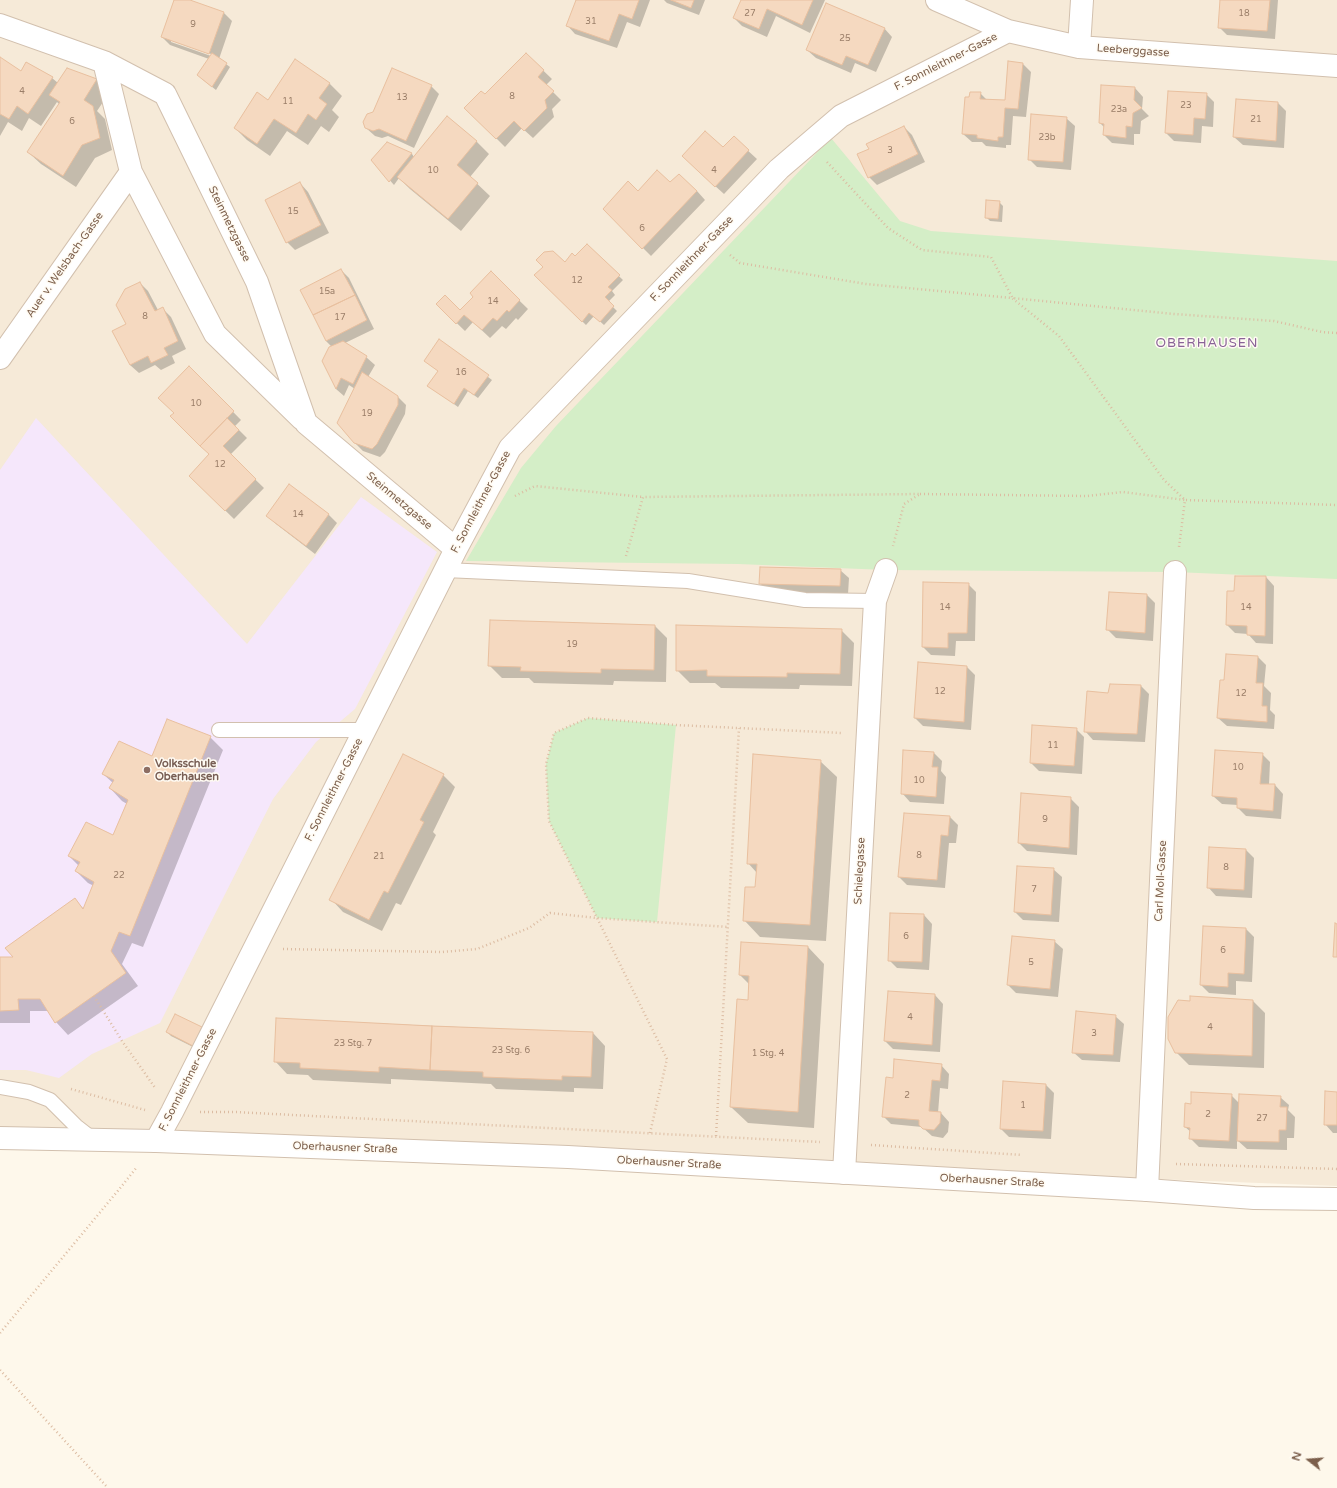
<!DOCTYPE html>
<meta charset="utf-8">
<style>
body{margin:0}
#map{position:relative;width:1337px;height:1488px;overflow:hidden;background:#fef8eb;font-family:"Varela Round",sans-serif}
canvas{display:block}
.north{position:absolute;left:1289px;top:1440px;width:40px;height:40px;-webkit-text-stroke:3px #fffbf3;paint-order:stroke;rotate:287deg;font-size:11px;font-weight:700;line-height:16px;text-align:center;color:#7c5f4b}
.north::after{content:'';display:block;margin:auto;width:14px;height:18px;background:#7c5f4b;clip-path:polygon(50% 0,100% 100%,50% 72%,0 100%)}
</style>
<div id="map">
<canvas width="1337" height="1488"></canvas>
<div class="north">N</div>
</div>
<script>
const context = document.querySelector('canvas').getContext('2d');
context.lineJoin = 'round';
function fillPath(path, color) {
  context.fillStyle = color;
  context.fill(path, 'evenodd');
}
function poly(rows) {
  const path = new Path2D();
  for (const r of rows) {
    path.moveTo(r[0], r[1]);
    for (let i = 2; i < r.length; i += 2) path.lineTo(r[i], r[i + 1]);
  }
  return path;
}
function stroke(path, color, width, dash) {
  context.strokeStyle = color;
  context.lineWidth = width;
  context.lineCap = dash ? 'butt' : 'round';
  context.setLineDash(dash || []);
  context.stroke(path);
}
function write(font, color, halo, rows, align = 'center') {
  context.font = font + ' "Varela Round",sans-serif';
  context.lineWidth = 3;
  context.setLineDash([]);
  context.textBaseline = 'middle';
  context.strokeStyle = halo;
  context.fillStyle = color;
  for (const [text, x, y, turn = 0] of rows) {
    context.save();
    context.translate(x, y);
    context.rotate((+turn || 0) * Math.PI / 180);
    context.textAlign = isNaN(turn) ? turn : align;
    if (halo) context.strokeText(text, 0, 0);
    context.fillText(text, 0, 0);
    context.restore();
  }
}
const residential = poly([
 [0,0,1337,0,1337,1186,559,1156,0,1148]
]);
const education = poly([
 [36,418,247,644,361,497,437,552,355,709,316,742,273,799,160,1023,92,1054,59,1078,26,1070,0,1070,0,470]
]);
const green = poly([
 [831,138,900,221,931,231,1337,261,1337,579,1175,572,886,570,738,564,466,561,521,468,556,426],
 [588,718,676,725,657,922,597,918,549,821,546,764,554,733]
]);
const shadow = poly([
 [175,0,187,0,224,13,232,21,219,59,230,67,216,90,202,79,209,59,170,45,162,37],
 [171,40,214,55,214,57,171,42],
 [577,0,650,0,640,27,627,22,617,48,575,34,567,25],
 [664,0,705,0,699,15,667,3],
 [742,0,825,0,810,33,776,16,767,37,742,26,734,18],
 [1221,0,1278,0,1275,39,1227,35,1219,27],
 [884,28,892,37,876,72,855,63,851,73,816,58,807,50],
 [526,54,552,79,546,85,561,100,552,109,554,117,533,138,522,128,505,147,466,108,486,95],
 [0,58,21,73,26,63,52,78,58,83,67,69,97,80,109,93,97,111,105,119,112,150,95,158,76,187,41,164,28,152,59,104,57,102,41,126,29,118,22,131,8,122,0,136],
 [1022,63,1031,72,1026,117,1013,116,1011,145,1006,145,1006,148,986,146,982,142,972,142,963,134,980,93,987,100,1006,101],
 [329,83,342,96,332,110,339,117,329,132,321,126,308,145,287,131,270,156,247,140,235,128,269,101],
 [431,86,439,94,414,148,388,136,382,138,375,136,366,128],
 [1135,88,1143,97,1142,109,1149,116,1141,121,1140,134,1134,134,1134,145,1112,143,1104,135,1105,128,1100,123],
 [1206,94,1214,102,1213,127,1202,126,1201,143,1174,141,1166,133],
 [1278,103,1286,111,1284,148,1243,145,1234,137],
 [447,118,477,142,489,154,470,177,490,196,461,231,410,189,399,178,394,185,372,160,387,143,412,154,414,157],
 [1066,118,1075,126,1071,170,1037,167,1029,159],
 [904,127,912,135,925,162,877,185,869,177,870,149],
 [734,138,757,159,724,194,691,164,723,149],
 [300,183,308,192,329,233,295,250,287,242],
 [670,184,697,191,705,200,651,256,604,209,638,192],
 [999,202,1003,206,1002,222,990,221,986,217],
 [587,246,623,280,612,291,615,295,608,302,617,311,604,325,594,316,586,325,535,275,575,257],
 [341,270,349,278,374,329,345,343,366,357,375,365,368,377,398,397,406,405,405,414,385,452,380,457,363,451,354,442,355,389,349,385,344,396,336,389,323,361,332,347,326,341],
 [491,273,528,309,518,320,516,318,506,329,502,326,490,338,473,322,465,331,437,304,460,311,475,297],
 [140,283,148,291,158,310,162,308,171,317,186,349,172,356,175,363,161,370,155,365,139,373,130,365,128,325],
 [439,340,492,380,478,398,468,391,458,407,429,386,439,371,425,361],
 [189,367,241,420,235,426,247,438,230,455,264,488,234,519,190,476,211,454,175,413],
 [328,514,337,523,315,554,276,524,268,516],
 [840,570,849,578,848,594,768,592,760,583],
 [1266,577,1274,586,1273,644,1256,643,1248,634,1235,633,1227,625,1228,592,1235,592],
 [968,584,976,592,975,641,956,641,955,656,931,655,923,647],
 [1110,593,1147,595,1155,603,1153,641,1116,638,1107,629],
 [655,626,667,638,666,682,614,681,613,685,534,683,529,678,502,678,489,665],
 [841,630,854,643,852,686,800,685,799,689,721,688,715,683,690,683,677,670],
 [1258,657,1266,665,1264,686,1271,693,1270,710,1275,715,1274,729,1227,726,1218,718,1225,681],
 [919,663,966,666,975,675,971,730,923,726,915,718],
 [1141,686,1149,694,1145,742,1093,740,1085,731,1109,694],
 [1033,726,1076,729,1084,737,1082,774,1039,771,1031,763],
 [210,737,223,750,143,947,132,943,122,964,138,986,68,1035,56,1022,49,1011,30,1011,30,1023,0,1023,0,958,15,958,74,899,84,909,94,886,88,883,76,871,79,866,69,856,113,836,127,804,122,801,110,788,113,783,103,774],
 [934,753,942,761,941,771,946,777,944,804,910,802,902,793],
 [1262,754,1270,762,1269,785,1275,785,1283,794,1281,819,1246,816,1238,808,1238,805,1222,804,1213,796],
 [820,761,837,777,826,941,760,937,744,920,756,888,757,873,748,863],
 [443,775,455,787,433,832,436,835,401,905,396,903,382,931,343,912,331,899],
 [1070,798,1079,807,1077,855,1027,851,1019,843],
 [950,817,958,825,956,843,949,843,945,888,907,885,899,877],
 [1246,850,1254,858,1252,898,1216,896,1208,887],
 [1053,869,1062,877,1059,922,1023,920,1015,912],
 [924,915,932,924,929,970,897,968,889,960],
 [1204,927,1246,929,1254,937,1252,982,1236,981,1236,995,1209,993,1201,985],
 [1054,941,1063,949,1058,997,1016,993,1008,985],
 [808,947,824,964,814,1128,748,1123,731,1107,749,1001,750,985,740,975],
 [889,992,935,995,943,1004,940,1052,893,1049,885,1041],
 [1253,1001,1265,1013,1264,1068,1189,1065,1176,1052],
 [1115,1016,1124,1024,1120,1062,1082,1060,1073,1052],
 [277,1019,593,1033,605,1046,603,1089,574,1088,574,1092,496,1089,491,1084,391,1079,391,1084,313,1080,308,1075,287,1074,275,1061],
 [201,1028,205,1032,197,1049,171,1036,167,1032],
 [941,1065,949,1074,948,1089,940,1088,938,1113,941,1113,949,1122,948,1132,943,1138,932,1136,922,1127,891,1124,883,1116,894,1079],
 [1004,1082,1046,1085,1054,1093,1051,1139,1009,1137,1001,1129],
 [1337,1093,1337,1133,1333,1133,1325,1124],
 [1231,1095,1240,1104,1280,1097,1289,1105,1288,1110,1295,1117,1294,1138,1287,1138,1287,1150,1247,1149,1237,1140,1237,1149,1199,1147,1190,1138,1191,1132,1185,1127,1192,1105]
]);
const building = poly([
 [174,0,190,0,224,12,209,54,161,37,174,0],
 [576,0,639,0,632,19,619,14,609,41,566,26,576,0],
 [671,0,694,0,691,8,671,0],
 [741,0,813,0,802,25,767,9,759,29,733,18,741,0],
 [1220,0,1270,0,1267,31,1218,28,1220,0],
 [826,3,885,28,868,65,846,56,842,65,806,50,826,3],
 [212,53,227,63,212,87,197,75,212,53],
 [526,53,544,70,538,77,554,91,545,100,547,108,524,131,514,121,496,139,464,108,481,91,485,94,526,53],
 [0,57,21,71,26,62,53,77,28,114,17,106,9,119,0,114,0,57],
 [295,59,330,83,319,98,327,104,316,120,308,114,296,133,274,119,257,144,234,128,257,92,268,100,295,59],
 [1008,61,1023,63,1018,109,1005,108,1003,137,998,137,998,141,977,138,977,135,962,134,965,97,969,97,970,92,981,92,980,99,1005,100,1008,61],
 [67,68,97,79,84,100,93,106,100,138,82,145,63,176,27,152,60,102,49,95,67,68],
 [392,68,432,85,406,141,379,129,373,131,365,128,363,122,367,114,373,112,392,68],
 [1101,85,1135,87,1134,100,1142,108,1133,113,1132,127,1126,126,1126,138,1103,135,1104,124,1099,123,1101,85],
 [1168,91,1207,93,1205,119,1194,118,1193,135,1165,133,1168,91],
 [1236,99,1278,102,1276,141,1233,137,1236,99],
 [1031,114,1067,117,1063,162,1028,160,1031,114],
 [447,116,477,141,457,165,478,183,448,219,397,177,447,116],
 [904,126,918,154,868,178,857,154,869,149,866,144,904,126],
 [705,131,723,147,734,136,749,150,715,187,682,156,705,131],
 [387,142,412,153,389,182,371,160,387,142],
 [657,170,670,182,679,174,697,191,642,249,603,209,628,181,638,191,657,170],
 [300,182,321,225,286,243,265,200,300,182],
 [986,200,1000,201,998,219,985,218,986,200],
 [587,244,620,275,608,287,612,290,605,297,614,306,600,322,589,313,582,322,534,275,543,267,536,260,544,252,553,251,565,262,572,253,575,256,587,244],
 [341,269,355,295,313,315,300,290,341,269],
 [491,271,520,300,509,312,507,310,497,321,493,318,482,330,464,315,456,324,436,304,445,295,460,310,473,297,470,293,491,271],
 [140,282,155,311,163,307,178,341,164,348,168,355,151,363,148,356,130,365,112,331,126,324,116,305,125,289,140,282],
 [355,295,367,320,326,341,313,315,355,295],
 [439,339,489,375,474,395,464,388,454,404,427,386,438,371,424,361,439,339],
 [343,341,367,356,353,384,341,378,336,389,322,361,329,347,343,341],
 [189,366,234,411,200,446,170,416,174,413,158,398,189,366],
 [362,372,398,396,398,405,377,444,372,449,354,443,337,423,362,372],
 [227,418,239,430,223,446,256,479,225,511,189,476,209,454,200,446,227,418],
 [289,484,329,514,306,546,266,516,289,484],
 [760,567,841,569,840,586,759,584,760,567],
 [1235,576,1266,576,1265,636,1247,635,1247,626,1226,625,1227,591,1234,591,1235,576],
 [923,582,969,583,967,633,948,633,948,648,922,647,923,582],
 [1109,592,1147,594,1145,633,1106,630,1109,592],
 [490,620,655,625,654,670,601,669,601,673,520,671,521,667,488,666,490,620],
 [676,625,842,629,840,674,787,673,787,677,707,676,707,670,676,671,676,625],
 [1226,654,1258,656,1256,683,1263,683,1262,706,1267,706,1267,722,1217,718,1220,680,1224,680,1226,654],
 [918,662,967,666,964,722,914,718,918,662],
 [1110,684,1141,685,1137,734,1084,732,1087,691,1108,693,1110,684],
 [167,719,211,736,130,936,119,932,111,951,126,973,55,1023,40,999,18,999,19,1010,0,1011,0,957,13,957,5,948,75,898,83,909,94,882,75,871,80,862,68,856,86,822,113,835,128,800,109,788,114,780,102,774,119,741,152,756,167,719],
 [1032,725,1077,728,1074,766,1030,763,1032,725],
 [903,750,934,752,932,767,938,767,936,797,901,794,903,750],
 [1215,750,1263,753,1260,784,1275,784,1273,811,1237,808,1237,798,1212,796,1215,750],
 [403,754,444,774,420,820,424,822,388,893,384,891,369,920,329,900,403,754],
 [753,754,821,760,810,925,743,921,745,887,755,887,757,864,747,864,753,754],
 [1021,793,1071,797,1069,848,1018,843,1021,793],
 [904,813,950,816,948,836,941,835,937,880,898,877,904,813],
 [1209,847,1246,849,1244,890,1207,888,1209,847],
 [1017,866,1054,868,1051,915,1014,912,1017,866],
 [890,913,924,914,922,962,888,961,890,913],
 [1335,923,1337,924,1337,957,1333,957,1335,923],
 [1203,926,1246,928,1244,974,1228,973,1228,987,1200,985,1203,926],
 [1012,936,1055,940,1050,989,1007,985,1012,936],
 [741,942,808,946,798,1112,730,1107,737,999,748,1000,749,976,739,975,741,942],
 [888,991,935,994,932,1045,884,1041,888,991],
 [1190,996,1253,1000,1252,1056,1175,1053,1168,1039,1168,1017,1178,1000,1190,1001,1190,996],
 [1076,1011,1116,1015,1113,1055,1072,1053,1076,1011],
 [175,1014,202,1027,193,1046,166,1032,175,1014],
 [276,1018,432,1026,430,1070,379,1067,379,1072,300,1068,300,1063,274,1062,276,1018],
 [432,1026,593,1032,591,1077,562,1076,562,1080,483,1077,483,1072,430,1070,432,1026],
 [894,1059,942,1064,940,1081,932,1080,929,1111,941,1112,940,1123,934,1130,923,1129,919,1125,919,1120,882,1117,886,1077,893,1078,894,1059],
 [1003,1081,1046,1084,1043,1131,1000,1129,1003,1081],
 [1325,1091,1337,1092,1337,1125,1324,1125,1325,1091],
 [1191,1092,1232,1094,1229,1141,1189,1139,1190,1128,1184,1127,1185,1103,1191,1104,1191,1092],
 [1239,1094,1281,1096,1280,1107,1287,1107,1286,1130,1279,1130,1279,1142,1237,1141,1239,1094]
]);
const path = poly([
 [827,162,888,228,922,250,991,257,1012,297],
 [730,255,740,263,866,284,1012,298],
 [1337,333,1322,332,1274,321,1174,314,1012,298,1059,336,1164,480,1185,500,1337,505],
 [920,494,1087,496,1123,492,1185,500,1179,547],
 [515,496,535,486,643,497],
 [626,556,643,497,920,494,904,504,893,546],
 [283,949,442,952,477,949,529,928,550,913,597,918,728,927],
 [94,996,122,1041,156,1089],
 [71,1089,145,1110],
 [200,1112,235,1112,820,1142],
 [650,1133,667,1059,549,821,546,764,554,733,588,718,676,725,842,733],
 [716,1136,739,728],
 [871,1145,1022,1155],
 [1176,1164,1337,1169],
 [0,1333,121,1187,137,1167],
 [0,1370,108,1488]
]);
const service = poly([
 [445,570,688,581,805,600,875,601],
 [219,730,364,730],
 [0,1087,29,1092,50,1100,76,1126,94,1140]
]);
const minor = poly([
 [937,0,1008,31,1079,47,1337,66],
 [0,25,104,62,165,94,257,282,306,423,456,549],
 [1079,47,1082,0],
 [104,62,131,172,215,334,302,419],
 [0,358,131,172],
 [156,1141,172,1112,456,549,510,448,779,169,841,116,1008,31],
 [844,1173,875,601,886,570],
 [1147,1190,1175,572]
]);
const tertiary = poly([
 [0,1138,156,1141,568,1157,1147,1190,1254,1198,1337,1199]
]);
const markers = [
 [147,770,4,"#8d6e63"]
];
const numberNames = [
 ["27",750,14],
 ["18",1244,14],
 ["31",591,22],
 ["9",193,25],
 ["25",845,39],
 ["4",22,92],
 ["8",512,97],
 ["13",402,98],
 ["11",288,102],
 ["23",1186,106],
 ["23a",1119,110],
 ["21",1256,120],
 ["6",72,122],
 ["23b",1047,138],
 ["3",890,151],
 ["10",433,171],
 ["4",714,171],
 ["15",293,212],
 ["6",642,229],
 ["12",577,281],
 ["15a",327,292],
 ["14",493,302],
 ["8",145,317],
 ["17",340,318],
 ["16",461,373],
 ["10",196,404],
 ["19",367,414],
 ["12",220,465],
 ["14",298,515],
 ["14",945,608],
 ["14",1246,608],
 ["19",572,645],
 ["12",940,692],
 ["12",1241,694],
 ["11",1053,746],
 ["10",1238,768],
 ["10",919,781],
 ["9",1045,820],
 ["8",919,856],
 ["21",379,857],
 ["8",1226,868],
 ["22",119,876],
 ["7",1034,890],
 ["6",906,937],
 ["6",1223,951],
 ["5",1031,963],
 ["4",910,1018],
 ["4",1210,1028],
 ["3",1094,1034],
 ["23 Stg. 7",353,1044],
 ["23 Stg. 6",511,1051],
 ["1 Stg. 4",768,1054],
 ["2",907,1096],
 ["1",1023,1106],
 ["2",1208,1115],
 ["27",1262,1119]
];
const streetNames = [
 ["Leeberggasse",1133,51,4],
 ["F. Sonnleithner-Gasse",946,62,-27],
 ["Steinmetzgasse",229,224,64],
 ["F. Sonnleithner-Gasse",692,259,-46],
 ["Auer v. Welsbach-Gasse",65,265,-55],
 ["Steinmetzgasse",399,501,40],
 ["F. Sonnleithner-Gasse",481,502,-62],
 ["F. Sonnleithner-Gasse",334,790,-63],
 ["Schielegasse",860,871,-87],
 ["Carl Moll-Gasse",1161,881,-87],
 ["F. Sonnleithner-Gasse",188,1080,-63],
 ["Oberhausner Straße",345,1148,2],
 ["Oberhausner Straße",669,1163,3],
 ["Oberhausner Straße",992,1181,3]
];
const educationNames = [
 ["Volksschule",155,764],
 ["Oberhausen",155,777]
];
const quarterNames = [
 ["OBERHAUSEN",1207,344]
];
fillPath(residential, '#f6ead8');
fillPath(education, '#f5e7fb');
fillPath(green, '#d4eec7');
fillPath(shadow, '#0003');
fillPath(building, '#f5d9c0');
stroke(building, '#e9c09f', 1);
stroke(service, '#d2c0ae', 16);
stroke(minor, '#d2c0ae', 24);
stroke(tertiary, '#d2c0ae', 24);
stroke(path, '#dcbca2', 2.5, [1, 3]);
stroke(service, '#fff', 14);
stroke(minor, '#fff', 22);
stroke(tertiary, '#fff', 22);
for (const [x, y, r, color] of markers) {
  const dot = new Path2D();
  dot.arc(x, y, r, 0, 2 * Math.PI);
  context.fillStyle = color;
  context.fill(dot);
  stroke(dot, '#fffbf3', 1.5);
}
write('9px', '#9a7e68', null, numberNames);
write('11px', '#7c5f4b', '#fffbf3', streetNames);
write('bold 11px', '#785e54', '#fffbf3', educationNames, 'left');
context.letterSpacing = '1px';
write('13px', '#896397', '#fffbf3', quarterNames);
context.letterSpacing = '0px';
</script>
